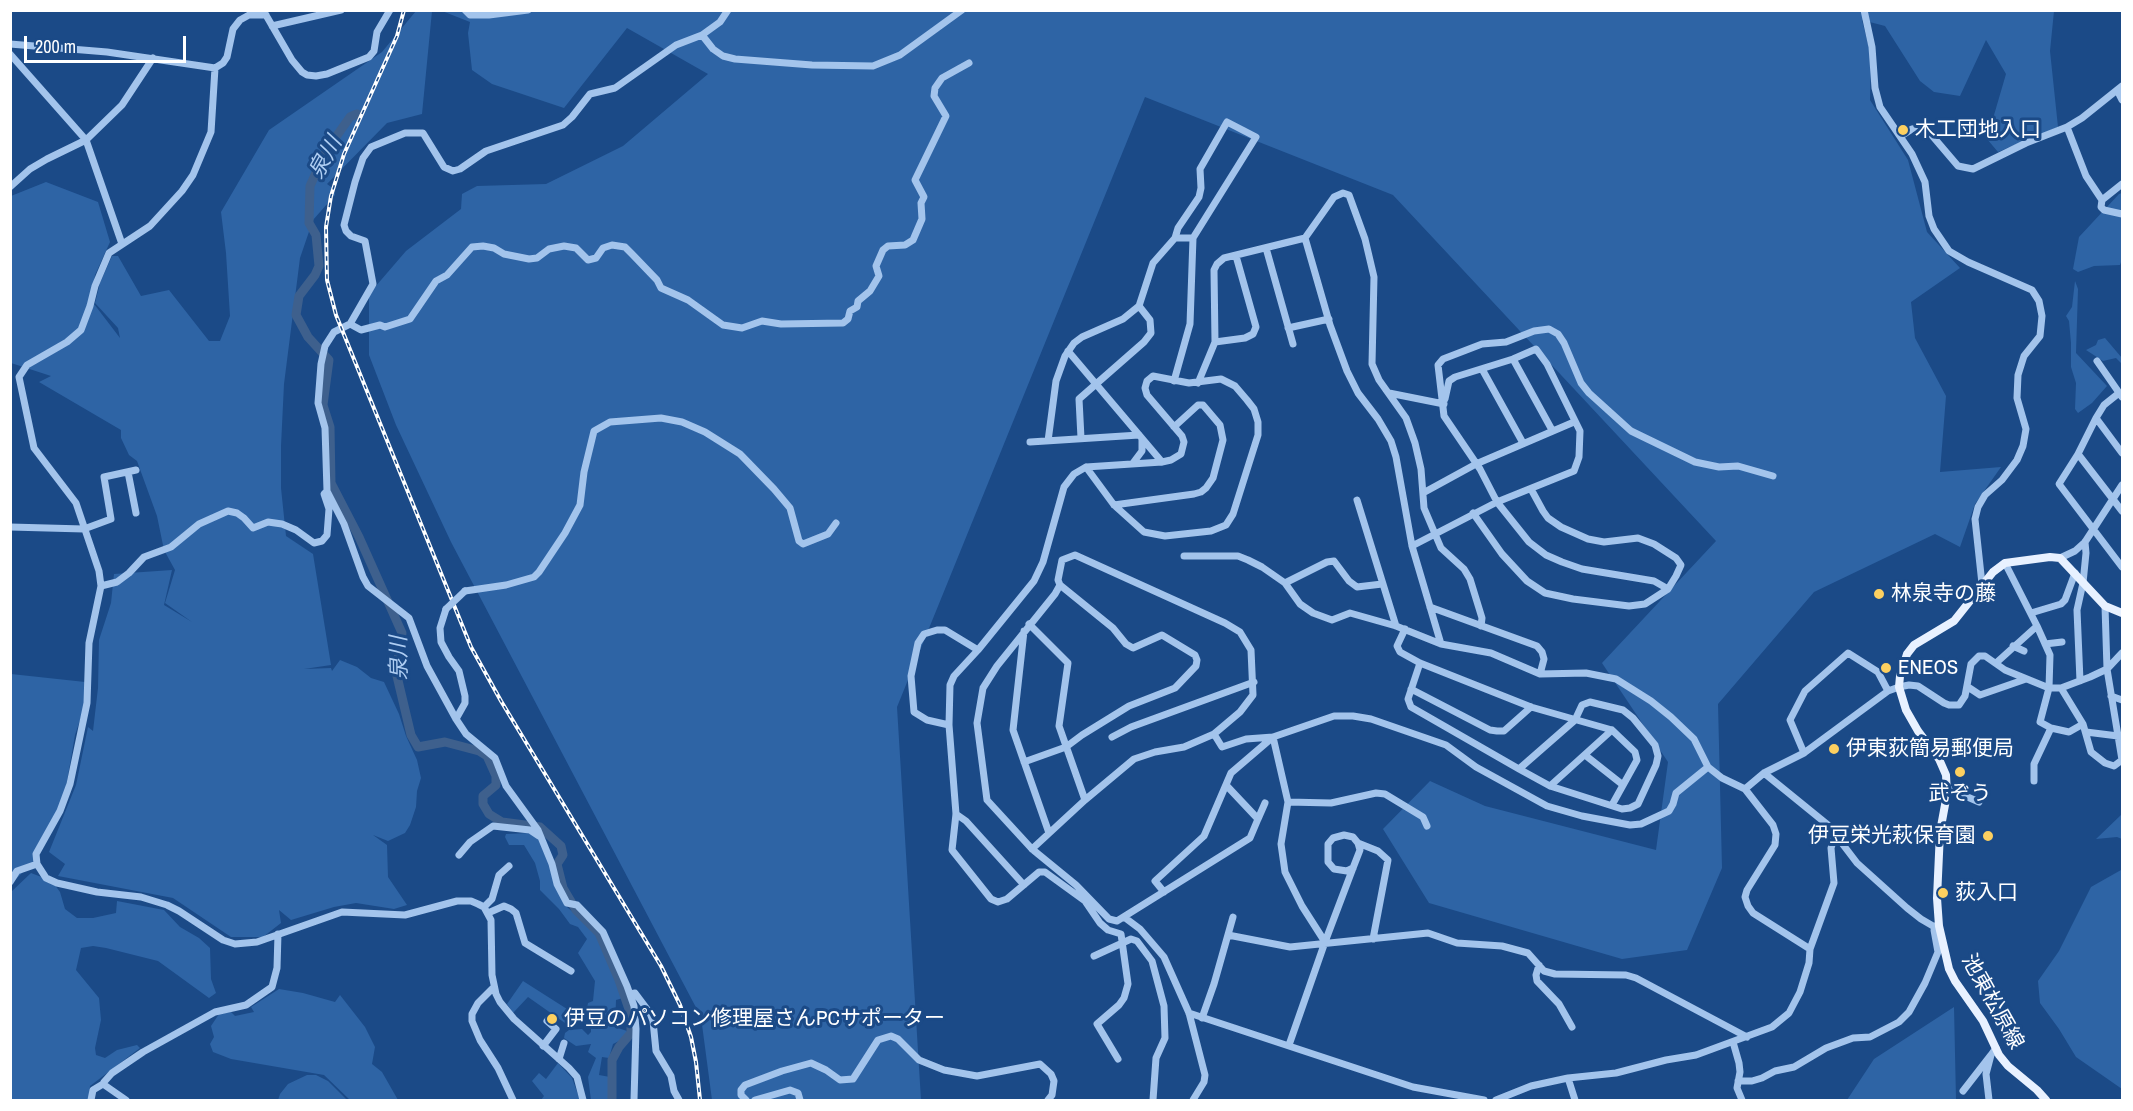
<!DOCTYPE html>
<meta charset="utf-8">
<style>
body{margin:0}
#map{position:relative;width:2133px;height:1111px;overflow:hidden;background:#1b4a87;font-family:"Archivo Narrow",sans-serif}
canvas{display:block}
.frame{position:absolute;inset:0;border:12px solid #fff;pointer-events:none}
.scale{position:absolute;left:24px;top:36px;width:162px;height:27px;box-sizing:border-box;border:3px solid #fff;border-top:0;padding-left:8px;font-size:18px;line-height:21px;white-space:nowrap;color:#fff;-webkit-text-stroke:4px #1b4a87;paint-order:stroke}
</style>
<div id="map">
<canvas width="2133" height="1111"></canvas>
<div class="frame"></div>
<div class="scale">200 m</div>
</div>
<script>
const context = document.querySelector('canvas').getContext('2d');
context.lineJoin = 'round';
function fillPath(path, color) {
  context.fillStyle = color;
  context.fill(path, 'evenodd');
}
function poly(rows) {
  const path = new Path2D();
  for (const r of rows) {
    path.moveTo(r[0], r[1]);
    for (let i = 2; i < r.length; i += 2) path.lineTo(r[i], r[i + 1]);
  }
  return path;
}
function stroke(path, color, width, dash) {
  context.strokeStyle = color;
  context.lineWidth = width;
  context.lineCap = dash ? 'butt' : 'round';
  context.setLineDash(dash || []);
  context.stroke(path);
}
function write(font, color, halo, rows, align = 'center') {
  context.font = font + ' "Archivo Narrow","Noto Sans JP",sans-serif';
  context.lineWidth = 6;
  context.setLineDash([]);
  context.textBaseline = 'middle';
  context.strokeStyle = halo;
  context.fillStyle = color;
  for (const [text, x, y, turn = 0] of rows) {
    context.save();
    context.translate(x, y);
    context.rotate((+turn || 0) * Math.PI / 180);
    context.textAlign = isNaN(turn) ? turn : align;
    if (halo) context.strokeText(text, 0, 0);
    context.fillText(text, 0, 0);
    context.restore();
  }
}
const green = poly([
 [416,11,432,11,422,114,387,123,327,184,334,189,335,195,313,220,300,258,284,384,281,446,281,488,286,536,313,554,331,665,304,669,331,668,332,671,340,660,357,667,371,678,384,682,399,714,406,736,417,760,421,778,417,791,416,807,410,825,405,833,388,841,373,835,387,845,388,877,407,905,394,909,356,903,334,907,291,920,279,910,281,923,263,937,231,937,173,898,58,876,65,864,49,852,76,785,88,727,93,731,98,688,99,640,111,603,114,574,172,570,164,605,192,622,165,603,175,570,164,550,157,516,137,461,129,455,121,438,121,430,39,382,51,376,11,363,11,196,46,182,98,202,110,242,95,275,91,300,120,338,118,328,95,303,100,283,112,256,118,256,141,296,169,290,209,341,220,341,230,316,226,253,221,212,269,130,382,52],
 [442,11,2054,11,2050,51,2058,127,1998,152,1987,139,2006,74,1986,40,1960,96,1934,92,1920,81,1885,26,1862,20,1871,56,1870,100,1908,160,1927,232,1960,268,1911,302,1915,338,1946,396,1940,472,2001,467,1975,504,1960,547,1935,534,1814,592,1718,704,1722,868,1687,950,1622,959,1429,903,1383,829,1430,781,1485,806,1656,850,1668,762,1602,663,1716,541,1393,195,1145,97,897,707,921,1100,712,1100,701,1017,451,542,396,425,369,355,369,294,406,251,461,209,462,194,477,186,546,184,623,146,708,74,627,28,564,108,492,84,472,70,468,33,470,22],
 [2122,193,2122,259,2120,265,2094,266,2078,272,2073,269,2079,237,2119,194],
 [2075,281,2078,289,2076,353,2107,386,2092,403,2078,413,2075,409,2076,383,2071,367,2071,343,2069,321,2066,316,2072,307],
 [2105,338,2122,358,2122,364,2116,358,2103,361,2086,350,2096,345,2098,340],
 [11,674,85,682,89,693,75,735,65,793,35,860,11,884],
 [2122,814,2122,839,2117,837,2096,839],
 [530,833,536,835,542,843,567,907,597,933,623,998,616,1000,615,1027,627,1031,623,1039,613,1044,609,1058,602,1057,599,1075,610,1077,610,1100,591,1100,588,1077,596,1058,588,1052,591,1044,576,1046,564,1038,565,1033,569,1030,582,1029,588,1035,591,1032,591,1011,587,1008,588,1003,593,1001,595,981,578,953,587,939,578,927,570,924,559,909,540,890,540,881,535,863,524,845,509,845,505,837,506,834],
 [2122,865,2122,1089,2076,1057,2059,1029,2040,1003,2038,981,2059,951,2091,887,2121,870],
 [31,873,52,881,60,892,65,909,77,918,93,918,116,913,117,901,164,910,180,927,199,938,210,948,211,979,216,993,209,998,158,961,106,948,93,946,81,948,76,970,99,998,101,1020,95,1048,96,1055,105,1058,117,1050,137,1045,140,1048,90,1086,89,1100,11,1100,11,892],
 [523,981,578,1016,565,1023,528,997,513,1013,507,1004],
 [279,989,303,993,335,1002,340,995,365,1027,375,1047,372,1064,382,1072,398,1100,350,1100,324,1075,231,1059,213,1052,210,1044,214,1037,211,1026,219,1014,231,1012,235,1016,254,1012,251,1007],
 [1954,1007,1956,1099,1951,1100,1847,1100,1874,1059],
 [558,1063,572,1078,580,1100,541,1100,544,1096,532,1081,539,1073,546,1079],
 [307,1075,316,1075,328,1081,347,1100,278,1100,280,1094,288,1084]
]);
const river = poly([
 [357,114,350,117,326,151,310,186,309,223,316,235,319,266,315,275,299,296,296,315,308,337,329,360,323,405,330,427,331,483,359,537,402,633,396,672,411,735,418,747,445,742,479,751,487,756,496,776,496,785,483,796,483,804,489,814,502,822,540,827,561,846,563,855,557,864,563,888,576,910,599,933,619,980,631,1015,631,1033,619,1047,612,1060,612,1100]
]);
const minor = poly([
 [263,10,292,60,302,72,307,75,316,76,327,74,369,57,374,51,377,32,390,10],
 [465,10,470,15,489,15,528,10],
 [1864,10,1872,47,1875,88,1880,107,1912,154,1925,182,1929,216,1934,229,1949,251,1968,262,2032,290,2039,301,2042,316,2040,336,2024,356,2018,375,2017,398,2026,429,2023,446,2017,460,2002,480,1985,495,1978,507,1975,519,1982,584],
 [272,26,341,10],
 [702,35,713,49,723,56,735,59,812,65,873,66,900,55,962,10],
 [10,44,107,52,215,68,223,63,227,57,233,29,240,20,249,15,266,15],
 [10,54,86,140,122,244],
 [215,68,211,132,193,175,182,191,150,226,109,253,95,286,90,306,81,330,67,342,27,365,19,377,34,448,76,503,99,571,101,586,89,643,87,703,70,784,60,811,36,854,37,864,46,878,57,883,97,892,141,897,167,905,179,911,223,940,235,944,257,942,342,912,405,915,457,901,471,901,478,904,484,907,491,920,492,975,496,994,500,1002,514,1019,569,1068,577,1077,583,1100],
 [2117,90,2122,100],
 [2067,127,2086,176,2102,200,2101,207,2104,210,2122,214],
 [1901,136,1912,129,1920,128,1929,132,1958,166,1973,169,2026,143,2067,127,2082,118,2122,86],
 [10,187,30,169,47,159,86,140,122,105,153,58],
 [2102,200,2122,184],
 [1175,238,1193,238],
 [1305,238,1330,325,1347,371,1358,393,1378,419,1391,441,1396,457,1412,546,1441,644],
 [1266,248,1293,344],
 [350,324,361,330,380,325,385,327,410,319,436,281,447,275,472,247,483,246,494,248,504,254,529,259,537,258,549,249,564,246,576,248,588,260,596,258,603,248,612,245,625,247,632,254,657,280,661,288,688,300,723,325,742,328,762,321,781,324,843,323,848,319,850,311,857,307,858,301,870,291,879,276,876,266,883,250,888,246,905,245,913,240,922,219,921,203,924,197,915,180,946,116,934,96,935,88,942,78,969,63],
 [1288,328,1329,319],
 [1215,342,1245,338,1253,334,1256,327,1236,256],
 [1068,351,1162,462],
 [1513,359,1552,430],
 [2097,361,2122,397],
 [1482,369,1523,443],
 [1198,383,1215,342,1214,270,1217,264,1224,258,1305,238,1334,197,1343,193,1349,195,1365,239,1374,277,1372,364,1379,380,1406,418,1415,443,1421,469,1424,508,1441,548,1464,569,1470,579,1482,618,1481,626],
 [1389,393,1444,404],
 [2096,418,2104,405,2119,393],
 [1081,438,1079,399,1144,342,1151,333,1150,320,1139,306],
 [1048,441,1056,381,1065,356,1074,343,1082,337,1123,319,1139,306,1153,263,1175,238,1178,228,1199,197,1201,188,1200,169,1227,122,1256,137,1193,238,1190,324,1174,381],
 [1030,442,1139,435],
 [2078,454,2096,418,2122,453],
 [1133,463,1142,451,1142,439],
 [1086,467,1114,505,1144,532,1165,536,1211,531,1226,525,1233,514,1258,435,1258,422,1254,409,1247,400,1235,386,1221,379,1189,383,1153,376,1147,381,1145,388,1147,395,1182,436,1184,442,1181,454,1171,460,1162,462,1086,467,1074,474,1064,487,1043,562,1034,581,978,650,954,676,950,685,949,725,956,814,952,850,991,899,998,902,1007,899,1039,872,1045,872,1085,901,1100,923,1108,930,1121,934,1128,984,1124,998,1119,1005,1097,1024,1118,1059],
 [128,472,136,513],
 [327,491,344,524,363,577,368,586,409,618,427,666,456,719,466,734,495,758,506,786,538,830,552,864,557,884,567,903,577,905,603,932,627,986,634,1006,636,1029,634,1100],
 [1423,493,1476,464,1574,422],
 [1357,500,1396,626],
 [1114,505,1194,494,1201,492,1206,488,1213,478,1223,440,1220,425,1203,405,1198,405,1174,427],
 [2122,511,2078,454,2059,484,2122,567],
 [1473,513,1502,554,1527,581,1545,593,1573,599,1629,606,1645,604,1668,589,1676,576,1681,565,1676,558,1654,544,1638,538,1604,542,1588,539,1561,527,1548,518,1543,511,1531,489],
 [10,527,84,529,111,519,104,477,136,470],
 [1412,546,1497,502,1574,471,1579,457,1580,431,1547,364,1536,349,1513,359,1455,377,1449,381,1445,399],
 [1184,556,1238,556,1248,560,1262,567,1285,583,1300,604,1313,613,1332,620,1350,613,1396,626,1441,644,1491,653,1540,674,1586,673,1616,679,1651,701,1671,717,1694,739,1708,767,1722,778,1745,789,1773,825,1776,834,1775,845,1747,890,1745,897,1748,906,1753,913,1810,949,1809,963,1800,992,1789,1013,1772,1027,1696,1055,1666,1060,1616,1073,1568,1078,1531,1086,1496,1100],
 [2060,558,2075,551,2085,542,2122,485],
 [1285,583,1327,562,1334,561,1349,581,1357,587,1382,584],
 [101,586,117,582,129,573,144,557,171,547,199,524,228,511,237,513,244,518,253,528,268,522,282,524,296,530,314,543,322,541,327,535,329,509,324,494,327,491,325,428,318,403,321,364,325,346,334,332,350,324,373,284,365,241,351,236,346,231,344,225,355,182,363,158,371,147,405,133,423,133,444,167,453,171,460,169,486,151,563,125,572,117,590,94,615,88,676,45,702,35,720,22,728,10],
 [1668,589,1654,581,1582,569,1562,562,1546,555,1529,542,1497,502,1480,469,1444,416,1438,365,1443,359,1482,344,1506,342,1534,331,1549,329,1558,334,1564,343,1581,383,1589,393,1631,431,1695,462,1719,467,1738,466,1773,476],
 [465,591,506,585,534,577,539,572,565,533,580,505,584,472,594,431,610,422,661,418,682,422,705,432,740,454,774,489,790,508,799,541,803,544,828,534,836,523],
 [1430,607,1537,646,1542,652,1544,659,1540,674],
 [446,609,440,628,441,642,449,657,459,671,465,696,465,703,456,719],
 [2031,613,2061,604,2065,600,2075,573],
 [1029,624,1068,663,1059,726,1085,800],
 [1405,629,1397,646,1400,652,1420,663,1531,707,1612,730,1635,752,1637,760,1612,805],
 [1024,631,1013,730,1049,833],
 [2045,644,2062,642],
 [2013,646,2024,651],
 [1420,663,1408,699,1411,707,1519,769,1550,786,1622,809,1630,808,1638,804,1656,765,1658,756,1655,745,1633,718,1623,710,1590,702,1582,705,1575,720,1519,769],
 [1996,663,2037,626,2005,563],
 [2080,681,2077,610,2083,583,2086,553,2085,542],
 [1968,687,1980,695,2026,679],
 [2061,688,2083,724,2091,752,2105,763,2114,766,2122,760,2107,669,2105,606],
 [1411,689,1490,730,1497,731,1504,731,1531,707],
 [2111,696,2122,700],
 [949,725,927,720,914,712,911,676,918,643,924,634,937,630,945,630,978,650],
 [2051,728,2069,732,2083,724],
 [2086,732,2118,736],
 [1214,734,1222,747,1246,739,1273,737],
 [1112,737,1131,727,1254,682],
 [1273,737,1288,802,1281,844,1285,872,1302,906,1325,942],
 [1804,753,1790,720,1805,691,1848,653,1878,672,1888,691],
 [1585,755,1623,785],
 [1024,762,1066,747,1082,735,1129,706,1175,688,1196,666,1197,660,1195,655,1162,635,1133,648,1126,644,1113,628,1060,585],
 [1764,773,1828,825,1857,863,1907,908,1921,919,1933,926,1938,926],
 [2034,781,2034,764,2051,728,2040,722,2049,688,2050,655,2037,626],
 [1226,785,1258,819,1265,803],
 [1550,786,1612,730],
 [1947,788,1979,802],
 [1745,789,1764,773,1804,753,1888,691,1899,687,1909,685,1918,686,1944,703,1949,705,1959,705,1965,696,1971,664,1979,656,1985,656,2005,670,2049,688,2061,688,2090,677,2107,669,2122,653],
 [1288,802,1331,803,1376,793,1385,794,1423,817,1427,826],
 [956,814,966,821,1024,885],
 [1940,838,1972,829],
 [1358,843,1378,851,1388,860,1373,939],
 [1032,849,1085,800,1134,759,1155,752,1184,747,1214,734,1240,712,1253,695,1251,650,1240,632,1225,623,1075,555,1062,560,1058,580,1060,585,1055,594,997,666,983,688,977,723,987,800,1032,849,1076,885,1109,919,1117,921,1250,838,1258,819],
 [459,855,470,842,493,826,530,830,539,836],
 [10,882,17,871,37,864],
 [1164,892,1155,881,1204,836,1231,773,1273,737,1334,716,1353,716,1371,719,1446,745,1476,767,1547,806,1582,816,1630,825,1641,824,1669,811,1673,804,1676,793,1708,767],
 [484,907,492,899,499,875,509,866],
 [488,913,504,906,511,909,516,913,525,943,571,971],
 [1124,917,1140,929,1164,957,1189,1013,1205,1075,1204,1082,1193,1100],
 [1228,935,1290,947,1428,933,1457,943,1502,946,1528,953,1544,971,1555,974,1626,975,1636,978,1747,1037],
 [1810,949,1834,883,1831,848,1836,833],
 [1094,956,1131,939,1137,941,1152,961,1164,1006,1165,1038,1156,1058,1153,1100],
 [1539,965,1536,975,1537,981,1559,1004,1572,1027],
 [494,987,478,1003,472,1014,472,1021,480,1040,498,1068,513,1100],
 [630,994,635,993,650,1013,653,1021,656,1051,671,1076,674,1091,679,1100],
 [1189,1013,1413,1087,1484,1100],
 [1202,1018,1214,984,1233,917],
 [1733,1042,1739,1063,1740,1072,1737,1088,1742,1100],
 [1289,1045,1325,942,1353,868,1360,850,1358,843,1353,837,1344,835,1333,838,1328,844,1328,862,1334,869,1347,871,1353,868],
 [543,1046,556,1029,547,1021],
 [559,1059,564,1043],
 [1568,1078,1575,1100],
 [1738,1081,1752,1081,1762,1078,1775,1071,1794,1067,1826,1048,1853,1038,1870,1037,1899,1022,1909,1012,1925,983,1938,952,1934,930,1939,926],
 [104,1082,112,1073,143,1052,215,1012,246,1005,272,987,277,968,278,934],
 [1963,1091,1991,1055],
 [91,1100,93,1090,103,1084,126,1100],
 [746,1100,741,1095,741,1090,745,1085,782,1071,811,1063,826,1070,840,1080,853,1079,878,1040,891,1036,898,1039,919,1060,944,1070,977,1076,1040,1064,1051,1074,1054,1081,1052,1095,1048,1100],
 [755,1100,790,1090,798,1093,800,1100],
 [1989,1100,1986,1074,1991,1055,1996,1048]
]);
const major = poly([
 [2046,1100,2037,1090,2008,1066,1999,1055,1983,1021,1955,981,1949,969,1939,926,1937,898,1940,832,1947,794,1946,775,1939,759,1918,731,1906,710,1899,687,1900,676,1907,654,1914,645,1954,621,1993,572,2005,563,2050,557,2060,558,2105,606,2122,613]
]);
const rail = poly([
 [404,10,397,36,344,154,331,196,326,227,327,280,336,315,471,647,501,701,661,966,680,1005,691,1037,696,1062,700,1100]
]);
const minorBridge = poly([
 [446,609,465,591]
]);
const markers = [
 [1903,130,6,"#fdd060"],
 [1879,594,6,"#fdd060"],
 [1886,668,6,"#fdd060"],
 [1834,749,6,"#fdd060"],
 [1960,772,6,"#fdd060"],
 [1988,836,6,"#fdd060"],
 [1943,893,6,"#fdd060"],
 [552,1019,6,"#fdd060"]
];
const poiNames = [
 ["木工団地入口",1915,130],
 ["林泉寺の藤",1891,594],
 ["ENEOS",1898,668],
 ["伊東荻簡易郵便局",1846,749],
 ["武ぞう",1960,794,"center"],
 ["伊豆栄光萩保育園",1976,836,"right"],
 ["荻入口",1955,893],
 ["伊豆のパソコン修理屋さんPCサポーター",564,1019]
];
const streetNames = [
 ["池東松原線",1992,1002,61]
];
const waterNames = [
 ["泉川",326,158,-61],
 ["泉川",400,658,-91]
];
fillPath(green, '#2e64a5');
stroke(river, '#3e608d', 9);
stroke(minor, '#a3c4ec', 7);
stroke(major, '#e8f1ff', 8);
stroke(rail, '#fff', 4);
stroke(rail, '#1b4a87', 1.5, [4.5]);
stroke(minorBridge, '#a3c4ec', 7);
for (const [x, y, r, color] of markers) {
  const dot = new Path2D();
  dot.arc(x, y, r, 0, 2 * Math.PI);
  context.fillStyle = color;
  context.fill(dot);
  stroke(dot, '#1b4a87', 2);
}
write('21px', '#fff', '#1b4a87', poiNames, 'left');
write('21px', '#fff', '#1b4a87', streetNames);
write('italic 22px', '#afcef3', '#1b4a87', waterNames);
</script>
